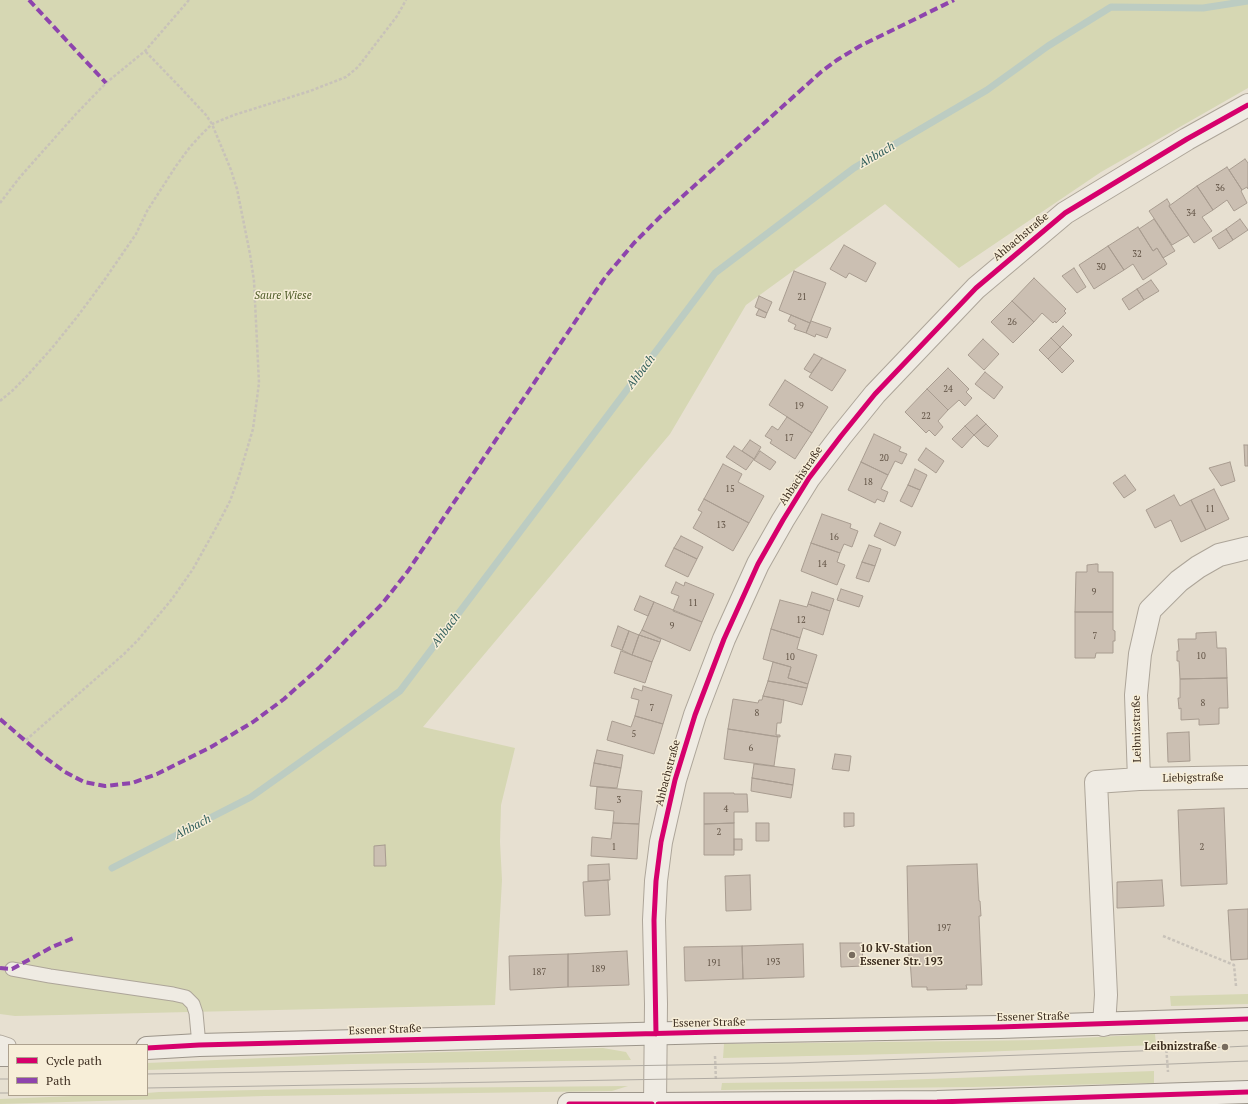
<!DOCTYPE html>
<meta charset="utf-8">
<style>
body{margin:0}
#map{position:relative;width:1248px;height:1104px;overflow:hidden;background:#e7e0d1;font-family:"PT Serif",serif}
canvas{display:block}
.legend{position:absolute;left:8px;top:1044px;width:140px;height:52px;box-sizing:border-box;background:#f7eed8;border:1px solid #ada18e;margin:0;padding:5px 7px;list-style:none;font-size:12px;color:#3d2e20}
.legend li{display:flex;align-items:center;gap:8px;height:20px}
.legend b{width:20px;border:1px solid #ada18e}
</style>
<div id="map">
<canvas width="1248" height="1104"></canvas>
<ul class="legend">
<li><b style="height:5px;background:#d6006c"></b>Cycle path</li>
<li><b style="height:5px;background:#8e44ad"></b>Path</li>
</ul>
</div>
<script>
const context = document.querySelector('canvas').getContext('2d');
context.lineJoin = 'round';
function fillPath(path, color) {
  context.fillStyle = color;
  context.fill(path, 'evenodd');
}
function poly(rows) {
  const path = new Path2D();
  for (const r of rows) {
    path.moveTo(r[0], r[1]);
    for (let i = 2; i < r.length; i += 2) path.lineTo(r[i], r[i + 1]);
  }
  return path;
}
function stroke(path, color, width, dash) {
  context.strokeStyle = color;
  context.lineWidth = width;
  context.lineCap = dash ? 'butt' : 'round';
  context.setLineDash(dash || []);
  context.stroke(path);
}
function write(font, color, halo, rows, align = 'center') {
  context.font = font + ' "PT Serif",serif';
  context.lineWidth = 3;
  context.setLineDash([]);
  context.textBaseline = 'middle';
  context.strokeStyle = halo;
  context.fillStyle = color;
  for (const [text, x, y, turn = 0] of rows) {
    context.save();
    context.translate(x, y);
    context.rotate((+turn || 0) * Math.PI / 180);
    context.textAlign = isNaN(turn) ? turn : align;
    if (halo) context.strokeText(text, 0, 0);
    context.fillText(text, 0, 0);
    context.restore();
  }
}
const green = poly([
 [0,0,1248,0,1248,88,1101,172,959,268,885,204,746,305,670,434,423,727,515,748,501,805,500,842,502,880,495,1005,15,1016,0,1014],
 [1248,994,1248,1004,1171,1006,1170,996],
 [1155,1034,1156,1045,979,1052,723,1058,724,1044,1042,1040],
 [603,1048,626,1052,631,1060,352,1064,147,1070,147,1063,333,1055],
 [1154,1071,1154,1083,973,1087,721,1090,722,1083,872,1081],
 [628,1086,612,1091,265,1096,0,1104,0,1099,98,1095,147,1095,147,1093,159,1092,305,1089]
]);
const stream = poly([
 [112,868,251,797,400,691,715,273,854,168,987,90,1048,46,1111,7,1203,8,1248,1]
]);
const building = poly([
 [1245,159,1248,163,1248,189,1247,187,1242,190,1229,170,1245,159],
 [1227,167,1242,190,1241,191,1247,203,1234,211,1227,200,1213,210,1197,186,1227,167],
 [1197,186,1213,210,1202,217,1212,231,1194,243,1169,206,1197,186],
 [1167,199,1170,204,1169,206,1189,235,1172,245,1149,211,1167,199],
 [1154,219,1175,251,1163,258,1157,248,1153,251,1139,229,1154,219],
 [1240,219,1248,230,1233,240,1226,229,1240,219],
 [1138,227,1153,251,1157,248,1167,264,1143,280,1133,264,1124,270,1108,246,1138,227],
 [1226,229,1233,240,1219,249,1212,238,1226,229],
 [844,245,876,263,866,282,849,273,846,278,830,269,844,245],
 [1108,246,1124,270,1094,289,1079,265,1108,246],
 [1074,268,1086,287,1077,293,1062,276,1074,268],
 [794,271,826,283,810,323,779,310,794,271],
 [1034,278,1066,309,1064,311,1066,313,1056,323,1055,321,1053,323,1042,313,1034,322,1012,301,1034,278],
 [1151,280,1159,291,1144,300,1137,289,1151,280],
 [1137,289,1144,300,1129,310,1122,299,1137,289],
 [759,296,772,302,767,313,755,307,759,296],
 [1012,301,1034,322,1013,343,991,322,1012,301],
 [759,309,767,313,765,318,756,315,759,309],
 [791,315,810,323,806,333,794,329,796,325,788,321,791,315],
 [811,321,831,328,827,338,816,334,815,337,806,333,811,321],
 [1063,326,1072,335,1060,347,1051,338,1063,326],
 [1051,338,1060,347,1048,359,1039,350,1051,338],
 [983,339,999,354,984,370,968,355,983,339],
 [1060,347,1074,361,1062,373,1048,359,1060,347],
 [814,354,822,358,811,373,804,369,814,354],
 [822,358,846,370,832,391,809,377,822,358],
 [948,368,969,389,966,392,972,398,965,406,959,400,948,410,927,389,948,368],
 [985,372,1003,387,994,399,975,384,985,372],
 [785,380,828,407,812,433,769,405,785,380],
 [927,389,948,410,938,421,943,427,935,436,929,430,926,433,905,412,927,389],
 [977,415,986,424,974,435,965,426,977,415],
 [787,417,812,433,795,459,770,443,772,440,765,436,772,426,778,430,787,417],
 [986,424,998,436,988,447,983,444,974,435,986,424],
 [965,426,974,435,962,448,952,439,965,426],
 [874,434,901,447,899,451,907,454,902,464,895,461,888,475,861,462,874,434],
 [750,440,761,447,754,459,742,451,750,440],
 [1244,445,1248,445,1248,466,1245,466,1244,445],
 [734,446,754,459,746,470,726,457,734,446],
 [926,448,944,461,936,473,918,460,926,448],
 [760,451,776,462,770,470,754,460,760,451],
 [861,462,888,475,881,489,888,492,884,502,877,499,875,503,848,490,861,462],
 [1230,462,1235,481,1221,486,1209,468,1230,462],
 [723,464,742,474,738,482,764,496,749,523,704,499,723,464],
 [915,469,927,475,920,490,908,485,915,469],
 [1125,475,1136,490,1124,498,1113,483,1125,475],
 [908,485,920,490,912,507,900,501,908,485],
 [1214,489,1229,519,1206,530,1191,500,1214,489],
 [1174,495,1180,506,1191,500,1206,530,1181,542,1171,520,1155,528,1146,510,1174,495],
 [704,499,749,523,733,551,693,528,702,512,698,510,704,499],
 [822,514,851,524,850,528,858,531,852,547,844,544,840,553,811,543,822,514],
 [880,523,901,532,895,546,874,536,880,523],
 [681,536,703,547,697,559,674,548,681,536],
 [811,543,840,553,837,562,845,565,837,585,801,571,811,543],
 [869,545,881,549,875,566,862,562,869,545],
 [674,548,697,559,688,577,665,566,674,548],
 [862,562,875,566,869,582,856,578,862,562],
 [1096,564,1098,564,1098,572,1113,572,1113,612,1075,612,1076,572,1087,572,1087,565,1096,564],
 [676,582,684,586,685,582,714,594,702,622,673,611,679,596,671,593,676,582],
 [841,589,863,596,859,607,837,600,841,589],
 [812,592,834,599,830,611,808,604,812,592],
 [640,596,654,602,648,616,634,610,640,596],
 [780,600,807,607,808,604,830,611,823,635,803,628,800,638,771,629,780,600],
 [654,602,702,622,690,651,642,630,654,602],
 [1075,612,1113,612,1113,630,1115,631,1115,641,1113,641,1113,653,1096,653,1095,658,1075,658,1075,612],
 [618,626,629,631,622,650,611,646,618,626],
 [771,629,800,638,797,649,817,655,808,684,788,678,791,667,763,659,771,629],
 [642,630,661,639,660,642,639,635,642,630],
 [629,631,639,635,632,655,622,650,629,631],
 [1216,632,1217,648,1226,648,1227,678,1180,679,1179,661,1177,661,1177,651,1179,651,1178,639,1196,639,1196,633,1216,632],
 [639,635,660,642,652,662,632,655,639,635],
 [621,651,652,662,645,683,614,673,621,651],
 [773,662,791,667,788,678,808,684,807,688,768,681,773,662],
 [1227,678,1228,708,1219,708,1219,724,1199,725,1199,719,1181,720,1181,708,1179,709,1178,698,1180,698,1180,679,1227,678],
 [768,681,807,688,802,705,784,700,763,696,768,681],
 [643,686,672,695,663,724,635,716,639,700,631,698,634,688,642,691,643,686],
 [763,696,784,700,781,723,777,723,776,735,780,735,780,737,728,729,733,699,758,703,759,700,762,700,763,696],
 [635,716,663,724,654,754,607,740,612,721,631,727,635,716],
 [728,729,778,737,774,766,724,759,728,729],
 [1189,732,1190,761,1168,762,1167,733,1189,732],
 [597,750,623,755,621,768,594,763,597,750],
 [835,754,851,756,849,771,832,769,835,754],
 [594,763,621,768,617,788,590,786,594,763],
 [754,764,795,769,793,785,752,778,754,764],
 [752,778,793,785,791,798,751,791,752,778],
 [597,787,642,791,639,824,613,823,614,811,595,809,597,787],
 [704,793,734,793,734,794,747,794,748,812,734,812,734,823,704,824,704,793],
 [1224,808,1227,884,1181,886,1178,810,1224,808],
 [844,813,854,813,854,826,844,827,844,813],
 [613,823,639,824,637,859,591,856,592,837,611,839,613,823],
 [734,823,734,855,704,855,704,824,734,823],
 [756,823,769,823,769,841,756,841,756,823],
 [734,839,742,839,742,850,734,850,734,839],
 [385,845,386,866,374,866,374,846,385,845],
 [609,864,610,880,588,881,588,865,609,864],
 [977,864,979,901,980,901,981,916,979,916,982,985,966,985,967,989,927,990,927,987,912,987,910,960,909,960,907,866,977,864],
 [750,875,751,910,726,911,725,876,750,875],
 [608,880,610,915,585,916,583,882,608,880],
 [1162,880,1164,906,1117,908,1117,882,1162,880],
 [1248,909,1248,959,1231,960,1228,910,1248,909],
 [840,943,862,943,863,966,841,967,840,943],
 [803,944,804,977,743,979,742,946,803,944],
 [742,946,743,979,685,981,684,947,742,946],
 [627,951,629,985,568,987,568,954,627,951],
 [568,954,568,987,510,990,509,956,568,954]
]);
const path = poly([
 [0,203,20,177,76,114,106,83,145,51,189,0],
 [0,401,12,391,26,377,52,348,77,317,103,282,136,234,147,211,176,166,190,147,201,135,212,124,234,115,310,91,346,77,358,67,397,16,406,0],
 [26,740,124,654,138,640,172,599,193,569,217,526,230,501,239,476,253,429,259,383,254,281,250,254,237,189,231,170,212,124,206,115,177,84,145,51],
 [1163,936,1234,965,1236,986],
 [1166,1045,1168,1072],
 [715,1056,716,1081]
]);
const service = poly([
 [12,969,50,976,173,994,186,997,193,1004,196,1013,199,1045],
 [0,1042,9,1045]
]);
const minor = poly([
 [1139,779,1248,777],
 [1104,1025,1106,995,1096,782,1139,779,1136,695,1140,654,1150,610,1179,581,1198,567,1219,555,1248,548],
 [655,1104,656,1004,654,920,656,881,661,842,675,780,695,715,724,639,758,564,783,520,809,478,841,436,875,394,976,288,1065,213,1187,139,1248,105]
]);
const secondary = poly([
 [147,1048,199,1045,715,1032,999,1027,1248,1019],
 [0,1055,9,1055],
 [569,1104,652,1104],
 [658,1104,937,1102,1248,1092]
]);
const tram = poly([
 [147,1074,793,1063,1167,1050,1248,1046],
 [0,1079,9,1079],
 [147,1088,734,1078,938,1073,1248,1061],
 [0,1093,9,1093]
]);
const quiet = poly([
 [29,0,106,83],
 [0,719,43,756,65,772,84,782,105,786,132,783,157,774,211,747,253,722,284,699,320,667,352,634,382,604,408,571,595,292,607,275,634,243,664,213,821,72,837,60,860,46,954,0],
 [0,968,12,969,52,947,76,937]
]);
const cycleway = poly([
 [656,1034,654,920,656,881,661,842,675,780,695,715,724,639,758,564,783,520,809,478,841,436,875,394,976,288,1065,213,1187,139,1248,105],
 [147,1048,199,1045,715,1032,999,1027,1248,1019],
 [569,1104,652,1104],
 [658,1104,937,1102,1248,1092]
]);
const markers = [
 [852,955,4,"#786c5e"],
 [1225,1047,4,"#786c5e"]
];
const numberNames = [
 ["36",1220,188],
 ["34",1191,213],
 ["32",1137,254],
 ["30",1101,267],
 ["21",802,297],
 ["26",1012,322],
 ["24",948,389],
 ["19",799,406],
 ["22",926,416],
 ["17",789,438],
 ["20",884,458],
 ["18",868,482],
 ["15",730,489],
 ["11",1210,509],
 ["13",721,525],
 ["16",834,537],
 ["14",822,564],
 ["9",1094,592],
 ["11",693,603],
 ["12",801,620],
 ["9",672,626],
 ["7",1095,636],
 ["10",1201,656],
 ["10",790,657],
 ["8",1203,703],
 ["7",652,708],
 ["8",757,713],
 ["5",634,734],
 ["6",751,748],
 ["3",619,800],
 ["4",726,809],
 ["2",719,832],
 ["1",614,847],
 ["2",1202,847],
 ["197",944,928],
 ["193",773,962],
 ["191",714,963],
 ["189",598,969],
 ["187",539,972]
];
const streetNames = [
 ["Ahbachstraße",1021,237,-40],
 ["Ahbachstraße",801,476,-56],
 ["Leibnizstraße",1137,729,-91],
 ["Ahbachstraße",668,773,-75],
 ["Liebigstraße",1193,778,-1],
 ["Essener Straße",1033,1017,-1],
 ["Essener Straße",709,1023,-1],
 ["Essener Straße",385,1030,-2]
];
const parkNames = [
 ["Saure Wiese",283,296]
];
const poiNames = [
 ["10 kV-Station",860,949],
 ["Essener Str. 193",860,962],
 ["Leibnizstraße",1217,1047,"right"]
];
const waterNames = [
 ["Ahbach",877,155,-30],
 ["Ahbach",641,372,-53],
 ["Ahbach",446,630,-53],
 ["Ahbach",193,827,-27]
];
fillPath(green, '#d6d7b3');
stroke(stream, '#bcccc2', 7);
fillPath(building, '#cbbfb2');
stroke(building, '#a89c90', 1);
stroke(service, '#ada599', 15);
stroke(minor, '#ada599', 24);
stroke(secondary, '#9c958a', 24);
stroke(path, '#c8c2b9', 2.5, [3, 2]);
stroke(service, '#efebe3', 13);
stroke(minor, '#efebe3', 22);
stroke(secondary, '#efebe3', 22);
stroke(tram, '#afaaa2', 1);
stroke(quiet, '#8e44ad', 4, [8, 4]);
stroke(cycleway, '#d6006c', 5);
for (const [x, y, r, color] of markers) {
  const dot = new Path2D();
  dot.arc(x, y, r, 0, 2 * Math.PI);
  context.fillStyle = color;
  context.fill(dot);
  stroke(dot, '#f7eed8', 1.5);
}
write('9px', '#605244', null, numberNames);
write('11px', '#3d2e20', '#f7eed8', streetNames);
write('italic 11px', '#4d5a26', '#f7eed8', parkNames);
write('bold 11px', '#3d2e20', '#f7eed8', poiNames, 'left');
write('italic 12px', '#2f5d5a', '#f7eed8', waterNames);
</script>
